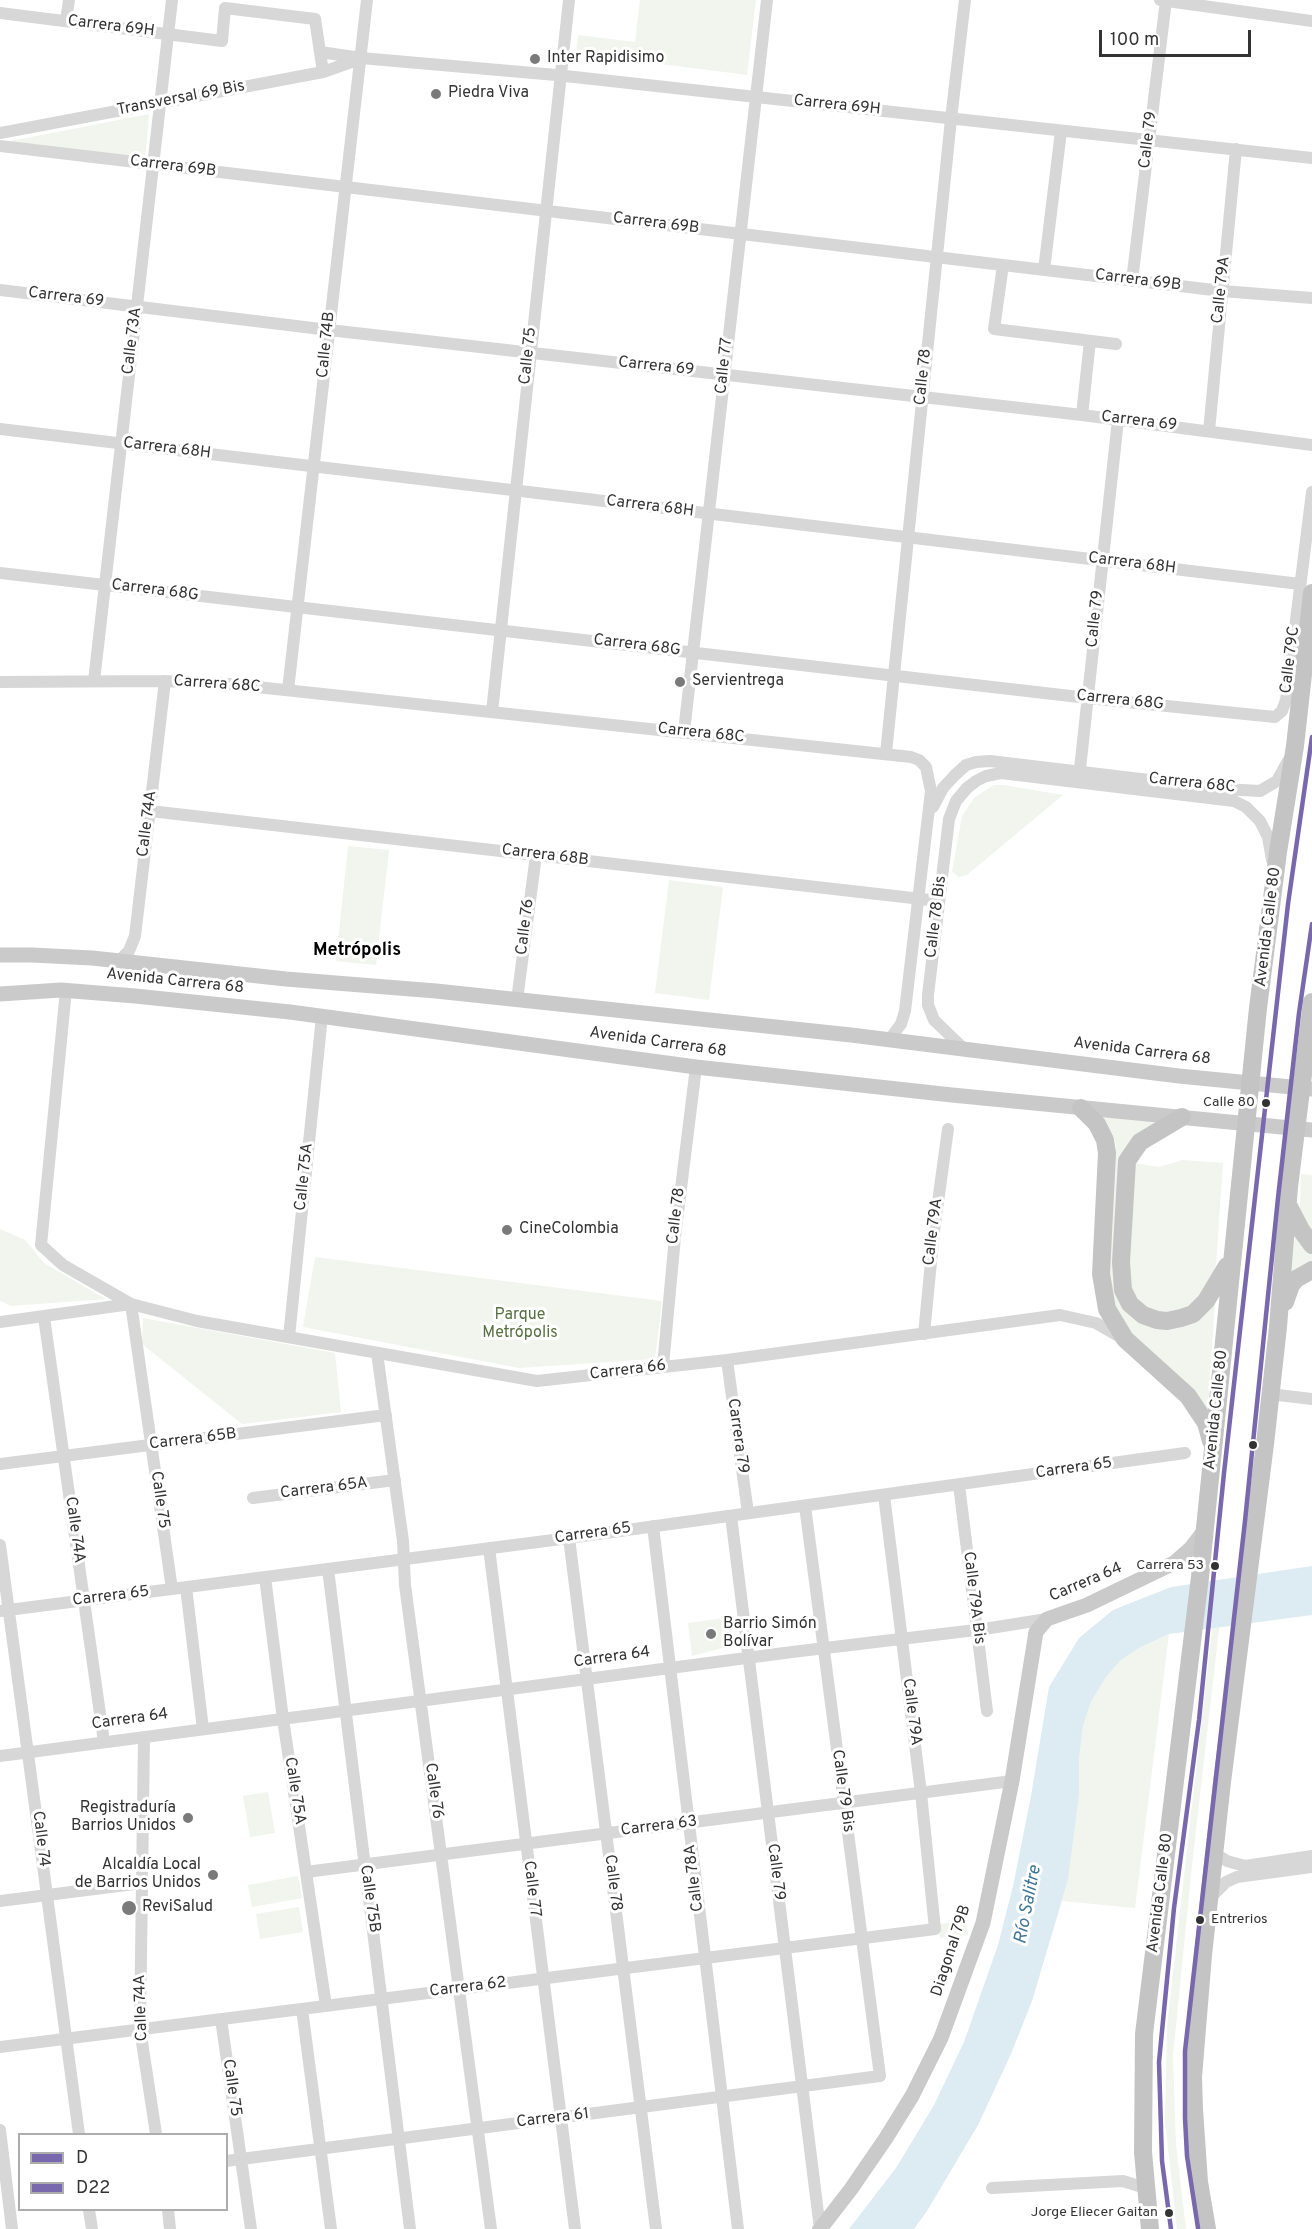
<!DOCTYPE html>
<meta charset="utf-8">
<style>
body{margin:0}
#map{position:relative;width:1312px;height:2229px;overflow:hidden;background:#fff;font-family:Overpass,sans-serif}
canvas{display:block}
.legend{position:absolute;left:18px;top:2133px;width:210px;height:78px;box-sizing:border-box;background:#fff;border:2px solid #adadad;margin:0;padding:8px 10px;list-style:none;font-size:18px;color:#333}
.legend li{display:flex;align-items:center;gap:12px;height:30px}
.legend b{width:30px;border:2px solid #adadad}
.scale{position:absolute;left:1099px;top:30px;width:152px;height:27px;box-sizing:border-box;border:3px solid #333;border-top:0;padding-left:8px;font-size:18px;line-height:21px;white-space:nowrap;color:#333;-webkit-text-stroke:4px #fff;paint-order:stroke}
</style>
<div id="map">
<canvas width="1312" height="2229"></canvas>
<ul class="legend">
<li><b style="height:8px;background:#7968ae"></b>D</li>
<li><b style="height:8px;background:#7968ae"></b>D22</li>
</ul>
<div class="scale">100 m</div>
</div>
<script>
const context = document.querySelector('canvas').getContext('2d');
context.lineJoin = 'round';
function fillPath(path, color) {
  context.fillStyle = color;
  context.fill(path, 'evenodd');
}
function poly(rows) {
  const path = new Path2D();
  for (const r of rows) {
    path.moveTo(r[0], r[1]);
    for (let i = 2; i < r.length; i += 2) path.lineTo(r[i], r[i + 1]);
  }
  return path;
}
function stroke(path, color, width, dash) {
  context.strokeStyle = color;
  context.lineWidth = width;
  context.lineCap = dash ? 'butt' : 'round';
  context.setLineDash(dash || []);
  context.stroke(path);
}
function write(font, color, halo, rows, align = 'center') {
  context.font = font + ' Overpass,sans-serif';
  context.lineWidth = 6;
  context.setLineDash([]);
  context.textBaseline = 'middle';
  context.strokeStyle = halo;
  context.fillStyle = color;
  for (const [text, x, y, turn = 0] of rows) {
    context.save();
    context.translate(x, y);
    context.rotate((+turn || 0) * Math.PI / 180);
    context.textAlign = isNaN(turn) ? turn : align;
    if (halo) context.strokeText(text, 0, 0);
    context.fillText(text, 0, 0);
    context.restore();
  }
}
const green = poly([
 [640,0,756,0,747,75,576,53,578,35,635,42],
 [149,114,145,160,6,142],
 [994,785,1003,785,1063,795,967,875,959,877,952,872,962,816,975,797],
 [348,846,389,850,376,965,336,961],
 [669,880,723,887,709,1000,655,993],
 [1102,1115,1164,1122,1141,1135,1115,1274,1149,1326,1215,1300,1208,1411,1135,1338,1113,1310,1106,1264,1116,1146,1114,1137],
 [1183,1160,1223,1163,1216,1264,1213,1280,1196,1305,1158,1316,1132,1298,1127,1260,1134,1163,1159,1167],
 [1301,1174,1312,1175,1312,1237,1300,1211],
 [1294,1226,1312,1253,1312,1263,1299,1267,1287,1277],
 [0,1229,25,1240,44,1263,106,1299,11,1306,0,1301],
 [315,1257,662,1301,655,1359,519,1368,303,1327],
 [143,1318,335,1353,341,1412,242,1424,142,1344],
 [1214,1612,1221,1612,1192,1865,1173,2056,1176,2145,1186,2229,1177,2229,1165,2122,1167,2026],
 [731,1617,734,1645,692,1656,688,1623],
 [1169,1634,1135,1908,1062,1901,1068,1880,1079,1796,1079,1759,1083,1726,1091,1702,1106,1677,1121,1660,1139,1648],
 [268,1792,275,1833,250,1837,243,1796],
 [298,1876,302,1898,252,1907,248,1885],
 [299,1907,303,1932,260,1939,256,1914],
 [966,1921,968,1935,940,1938,938,1924]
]);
const water = poly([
 [1312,1566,1312,1615,1169,1634,1139,1648,1121,1660,1106,1677,1091,1702,1083,1726,1079,1759,1079,1796,1068,1880,1032,2001,1011,2054,978,2125,927,2211,914,2229,849,2229,896,2168,934,2105,964,2042,998,1945,1013,1886,1031,1796,1049,1687,1079,1638,1113,1610,1171,1587]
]);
const minor = poly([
 [1160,0,1312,21],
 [0,13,222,41,225,8,315,19,323,72],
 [66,21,69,0],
 [320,52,361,58,556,75,1312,158],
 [0,133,323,72,360,59],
 [0,146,1222,291,1312,298],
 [1003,265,994,329,1116,344],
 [1044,270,1061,131],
 [1132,281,1166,0],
 [0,290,329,330,1082,415,1312,445],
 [1082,415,1090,341],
 [0,429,1300,584],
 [1209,431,1236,149],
 [0,573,1088,698,1275,717,1282,711,1286,700,1312,492],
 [94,681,172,0],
 [0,682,165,681,229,684,911,757,919,760,926,767,931,791,905,1011,901,1024,889,1040],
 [288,690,367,0],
 [492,712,569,0],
 [684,732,767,0],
 [886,753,951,119,965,0],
 [1079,778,1118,420],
 [933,807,943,788,955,775,966,765,976,762,990,761,1224,789,1260,791,1277,781,1288,761],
 [150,811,939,901],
 [119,961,129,951,135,936,165,681],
 [66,990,41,1245,63,1265,131,1304,197,1321,537,1381,727,1360,1060,1315,1096,1323,1122,1338],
 [517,1000,536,855],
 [964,1049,934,1020,928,1005,928,995,949,819,956,801,967,788,976,781,986,776,1001,773,1234,801,1246,807,1260,821,1268,837,1272,860],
 [44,1317,104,1742],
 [0,1322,131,1304,172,1589],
 [924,1334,934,1231,948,1129],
 [289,1337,322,1016],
 [377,1353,403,1541,405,1585,491,2229],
 [727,1360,748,1513],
 [663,1366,675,1237,696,1067],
 [1270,1394,1312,1399],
 [0,1464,386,1415],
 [959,1485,987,1711],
 [253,1498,395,1480],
 [731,1516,820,2229,818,2229],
 [653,1526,738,2229],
 [569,1538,656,2229],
 [0,1545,79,2134],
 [489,1548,575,2229],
 [328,1569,410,2229],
 [265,1577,283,1719,326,2006],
 [186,1587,203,1729],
 [0,1611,569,1538,1185,1453],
 [144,1737,140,2029,156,2134],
 [0,1756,792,1652,984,1629,1047,1619],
 [1214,1853,1227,1861,1245,1866,1312,1856],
 [306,1872,1012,1781],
 [1210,1898,1226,1882,1237,1877,1312,1867],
 [0,1901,142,1883],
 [302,2009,331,2229],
 [221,2019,251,2229],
 [0,2047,935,1929,921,1793,884,1495],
 [0,2130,12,2229],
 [226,2161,880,2076,805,1506],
 [992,2188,1123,2181,1145,2188],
 [89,2210,92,2229],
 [168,2210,170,2229]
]);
const major = poly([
 [0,955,32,955,92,958,286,979,436,991,851,1035,1179,1076,1312,1089],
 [0,994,61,990,135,996,290,1012,696,1067,952,1095,1312,1130],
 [820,2229,851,2189,886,2138,912,2096,941,2038,983,1923,1012,1781,1036,1632,1047,1619,1087,1605,1174,1563,1191,1548,1204,1531]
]);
const highway = poly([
 [1081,1108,1097,1124,1105,1140,1107,1153,1101,1274,1107,1309,1125,1339,1188,1396,1206,1423,1211,1441],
 [1182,1117,1140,1142,1127,1161,1121,1262,1123,1290,1130,1304,1143,1315,1157,1320,1167,1321,1181,1318,1193,1314,1206,1301,1227,1266],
 [1287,1203,1301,1230,1312,1245],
 [1285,1302,1291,1285,1296,1279,1312,1270],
 [1150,2229,1143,2152,1144,2034,1200,1577,1258,1008,1278,852,1295,746,1312,593],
 [1207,2229,1199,2182,1194,2109,1193,2077,1203,1955,1222,1782,1265,1444,1278,1327,1289,1187,1312,1002]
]);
const bus1 = poly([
 [1171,2229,1162,2161,1159,2062,1174,1908,1199,1720,1224,1473,1288,904,1312,737]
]);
const bus2 = poly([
 [1198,2228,1187,2156,1185,2118,1185,2051,1245,1521,1278,1198,1299,1013,1312,924]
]);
const markers = [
 [535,59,6,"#7a7a7a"],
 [436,94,6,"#7a7a7a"],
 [680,682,6,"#7a7a7a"],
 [1266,1103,5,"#333"],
 [507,1230,6,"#7a7a7a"],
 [1253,1445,5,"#333"],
 [1215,1566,5,"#333"],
 [711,1634,6,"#7a7a7a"],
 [188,1818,6,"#7a7a7a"],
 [213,1875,6,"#7a7a7a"],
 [129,1908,8,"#7a7a7a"],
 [1200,1920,5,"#333"],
 [1169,2213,5,"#333"]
];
const busNames = [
 ["Calle 80",1255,1103],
 ["Carrera 53",1204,1566],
 ["Entrerios",1211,1920,"left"],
 ["Jorge Eliecer Gaitan",1158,2213]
];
const streetNames = [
 ["Carrera 69H",111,27,7],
 ["Transversal 69 Bis",181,99,-11],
 ["Carrera 69H",837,106,6],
 ["Calle 79",1149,140,-83],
 ["Carrera 69B",173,167,7],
 ["Carrera 69B",656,224,7],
 ["Carrera 69B",1138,281,7],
 ["Calle 79A",1222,290,-84],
 ["Carrera 69",66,298,7],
 ["Calle 73A",133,341,-83],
 ["Calle 74B",327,345,-84],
 ["Calle 75",529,356,-84],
 ["Calle 77",725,366,-84],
 ["Carrera 69",656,367,6],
 ["Calle 78",924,377,-84],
 ["Carrera 69",1139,422,7],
 ["Carrera 68H",167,449,7],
 ["Carrera 68H",650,507,7],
 ["Carrera 68H",1132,564,7],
 ["Carrera 68G",155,591,7],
 ["Calle 79",1096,619,-84],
 ["Carrera 68G",637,646,7],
 ["Calle 79C",1291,660,-83],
 ["Carrera 68C",217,685,4],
 ["Carrera 68G",1120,701,6],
 ["Carrera 68C",701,734,6],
 ["Carrera 68C",1192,784,6],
 ["Calle 74A",148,824,-83],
 ["Carrera 68B",545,856,7],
 ["Calle 78 Bis",937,917,-83],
 ["Calle 76",526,927,-83],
 ["Avenida Calle 80",1269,927,-83],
 ["Avenida Carrera 68",175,982,6],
 ["Avenida Carrera 68",658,1043,8],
 ["Avenida Carrera 68",1142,1052,7],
 ["Calle 75A",305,1177,-84],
 ["Calle 78",677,1216,-83],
 ["Calle 79A",934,1232,-83],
 ["Carrera 66",628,1371,-7],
 ["Avenida Calle 80",1217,1410,-84],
 ["Carrera 79",737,1436,82],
 ["Carrera 65B",193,1440,-7],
 ["Carrera 65",1074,1469,-8],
 ["Carrera 65A",324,1489,-7],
 ["Calle 75",159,1500,82],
 ["Calle 74A",74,1530,82],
 ["Carrera 65",593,1534,-8],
 ["Carrera 64",1086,1583,-23],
 ["Carrera 65",111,1597,-7],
 ["Calle 79A Bis",973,1598,83],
 ["Carrera 64",612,1658,-8],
 ["Calle 79A",911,1712,83],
 ["Carrera 64",130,1720,-8],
 ["Calle 75A",294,1791,81],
 ["Calle 76",433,1791,82],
 ["Calle 79 Bis",842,1791,82],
 ["Carrera 63",659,1827,-7],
 ["Calle 74",40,1839,83],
 ["Calle 79",775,1872,83],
 ["Calle 78A",695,1878,-97],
 ["Calle 78",612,1883,83],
 ["Calle 77",531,1889,83],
 ["Avenida Calle 80",1161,1893,-83],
 ["Calle 75B",369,1899,82],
 ["Diagonal 79B",952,1951,-72],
 ["Carrera 62",468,1988,-7],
 ["Calle 74A",142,2008,-92],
 ["Calle 75",231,2088,82],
 ["Carrera 61",553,2119,-7]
];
const poiNames = [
 ["Inter Rapidisimo",547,59],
 ["Piedra Viva",448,94],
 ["Servientrega",692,682],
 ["CineColombia",519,1230],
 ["Barrio Simón",723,1625],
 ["Bolívar",723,1643],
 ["Registraduría",176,1809,"right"],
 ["Barrios Unidos",176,1827,"right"],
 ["Alcaldía Local",201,1866,"right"],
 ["de Barrios Unidos",201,1884,"right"],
 ["ReviSalud",142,1908]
];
const parkNames = [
 ["Parque",520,1316],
 ["Metrópolis",520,1334]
];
const neighbourhoodNames = [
 ["Metrópolis",357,951]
];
const waterNames = [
 ["Río Salitre",1029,1905,-79]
];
fillPath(green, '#f1f5ed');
fillPath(water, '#ddebf3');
stroke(minor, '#d7d7d7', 12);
stroke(major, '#cacaca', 15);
stroke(highway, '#c4c4c4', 18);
stroke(bus1, '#7968ae', 4.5);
stroke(bus2, '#7968ae', 4.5);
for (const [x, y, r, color] of markers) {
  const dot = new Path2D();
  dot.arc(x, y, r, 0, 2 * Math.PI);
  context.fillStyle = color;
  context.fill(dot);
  stroke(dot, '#fff', 2);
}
write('14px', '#333', '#fff', busNames, 'right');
write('16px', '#333', '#fff', streetNames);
write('16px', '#333', '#fff', poiNames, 'left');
write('16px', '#56703f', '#fff', parkNames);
write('bold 18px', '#000', '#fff', neighbourhoodNames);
write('italic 18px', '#3f7597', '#fff', waterNames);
</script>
